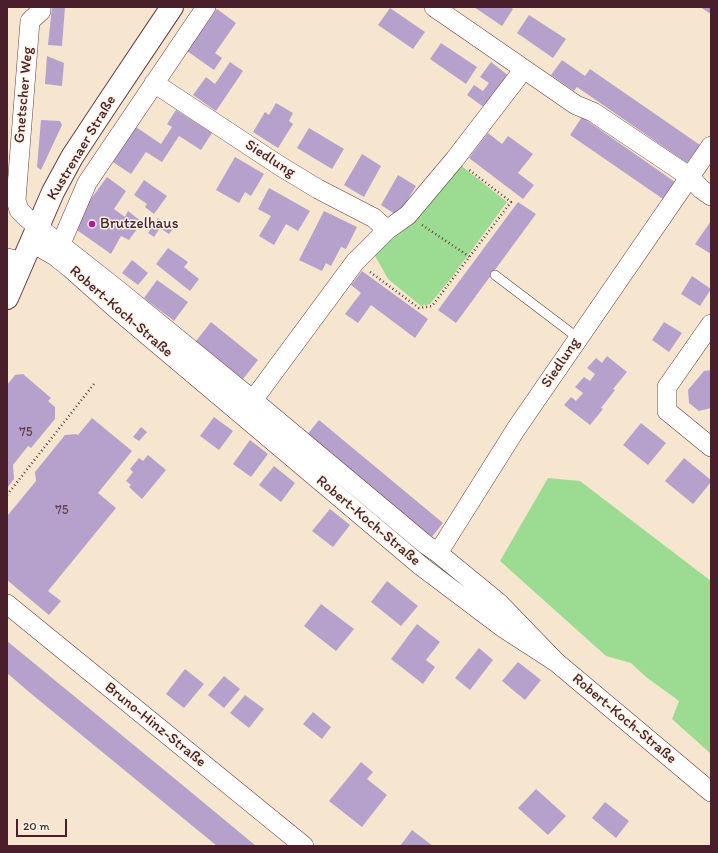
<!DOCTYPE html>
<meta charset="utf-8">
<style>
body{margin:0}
#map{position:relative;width:718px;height:853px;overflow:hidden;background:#f7e6cf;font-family:Itim,sans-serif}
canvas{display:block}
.frame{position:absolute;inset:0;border:8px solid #4a1f2b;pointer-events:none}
.scale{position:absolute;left:16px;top:819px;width:51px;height:18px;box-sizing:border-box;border:2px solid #4a1f2b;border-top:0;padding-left:5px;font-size:12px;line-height:14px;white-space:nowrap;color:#4a1f2b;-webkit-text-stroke:3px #fcf5e5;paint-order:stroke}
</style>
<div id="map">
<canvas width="718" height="853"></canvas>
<div class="frame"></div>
<div class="scale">20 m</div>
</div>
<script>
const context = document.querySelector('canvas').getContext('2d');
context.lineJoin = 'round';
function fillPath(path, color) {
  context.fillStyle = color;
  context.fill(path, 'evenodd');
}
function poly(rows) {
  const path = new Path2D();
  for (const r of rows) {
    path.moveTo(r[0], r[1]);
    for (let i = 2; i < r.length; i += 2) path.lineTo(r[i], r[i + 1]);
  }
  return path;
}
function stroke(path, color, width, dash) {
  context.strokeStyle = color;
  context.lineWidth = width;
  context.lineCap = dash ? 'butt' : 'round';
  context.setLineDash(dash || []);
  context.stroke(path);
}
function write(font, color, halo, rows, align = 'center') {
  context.font = font + ' Itim,sans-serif';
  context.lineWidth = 3;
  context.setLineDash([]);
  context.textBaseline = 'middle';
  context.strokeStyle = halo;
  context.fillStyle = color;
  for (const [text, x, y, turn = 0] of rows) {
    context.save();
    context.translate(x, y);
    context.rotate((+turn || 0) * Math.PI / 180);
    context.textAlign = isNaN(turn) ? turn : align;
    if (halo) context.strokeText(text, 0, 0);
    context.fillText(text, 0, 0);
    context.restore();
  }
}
const green = poly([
 [458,163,507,202,452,277,430,304,421,306,388,279,374,254,405,229,449,176],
 [548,478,580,481,711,581,711,754,672,719,679,701,646,677,631,663,606,656,500,561]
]);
const building = poly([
 [52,7,65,7,62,46,48,45],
 [474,7,510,7,513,9,502,26],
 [700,7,711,7,711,14],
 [390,8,425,32,413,49,378,25],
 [217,9,236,23,215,53,222,58,214,70,187,51],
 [529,15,566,39,553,58,517,33],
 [441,43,477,67,466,84,430,59],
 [47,56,64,63,62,86,45,84],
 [562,60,585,76,590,69,700,145,687,163,577,87,574,91,551,75],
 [230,62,243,71,216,111,193,95,206,77,215,84],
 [491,62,509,76,485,108,467,95,474,85,483,91,489,83,480,77],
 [276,103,293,113,289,121,293,124,278,148,253,132,265,112,269,115],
 [176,110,212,133,201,150,179,136,162,162,146,152,131,174,113,162,136,127,161,144,172,127,167,124],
 [582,117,675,182,663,199,570,135],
 [41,120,60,121,62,125,41,170,37,167],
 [309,128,344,149,332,169,297,148],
 [488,133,502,144,508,136,533,154,518,173,534,185,523,199,469,158],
 [362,154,381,166,364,197,344,185],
 [235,157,264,174,251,196,245,192,239,203,216,190],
 [398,175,416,186,398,216,381,205],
 [107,177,126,191,114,209,125,217,128,211,142,222,129,240,121,236,111,254,74,228,88,203],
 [144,180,167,196,154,214,145,207,147,204,134,195],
 [269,188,310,211,298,231,286,224,274,245,259,236,271,216,258,209],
 [518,202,536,214,456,323,438,310],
 [324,211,357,227,346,249,341,247,331,266,326,263,322,271,299,260],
 [158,218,173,229,169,234,160,228,154,237,148,233],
 [711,221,711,254,695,244],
 [168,248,188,262,184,267,199,279,190,291,156,264],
 [132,260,148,273,138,285,122,273],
 [362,271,428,319,415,338,371,305,358,323,345,314,361,293,351,285],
 [692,276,711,289,700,306,681,294],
 [157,280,188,302,174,321,144,298],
 [211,322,258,360,243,379,196,341],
 [664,322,682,333,669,352,652,340],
 [607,356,627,372,613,389,615,390,601,408,603,409,590,425,564,405,571,397,576,401,583,393,575,387,584,377,590,381,595,374,587,368,596,358,602,363],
 [711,370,711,408,699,411,689,403,688,390,704,371],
 [23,374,51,398,48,401,55,407,55,419,31,448,28,446,13,465,14,479,7,488,7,385,15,375],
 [214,417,233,431,219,450,200,436],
 [92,418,132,451,98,493,116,508,48,591,61,601,49,615,7,580,7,514,8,515,36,481,35,472,65,435,76,434,78,435],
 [319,420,443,523,431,538,306,436],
 [641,423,666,443,648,465,623,445],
 [141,427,147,432,139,441,133,437],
 [250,440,268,454,251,477,233,464],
 [148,455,166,470,142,499,129,487,131,485,126,481,133,472,130,469,139,458,143,461],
 [684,458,711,480,711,482,693,504,665,481],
 [274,466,295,483,281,502,259,485],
 [330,509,350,525,333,547,312,531],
 [387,581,418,606,401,626,371,602],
 [321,604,354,629,336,651,304,626],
 [417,624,440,642,426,660,435,667,423,684,391,659],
 [7,641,180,783,256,846,217,846,29,692,7,673],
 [479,648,493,660,470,690,455,678],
 [518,662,541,680,525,700,502,681],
 [185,669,204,684,184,708,166,694],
 [224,676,240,689,224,708,208,695],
 [245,695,264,709,249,728,230,713],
 [313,712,331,727,322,739,303,724],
 [361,762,373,772,367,779,387,795,362,827,329,801],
 [536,789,566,816,548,835,518,808],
 [605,802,629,821,616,838,592,818],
 [412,830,433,846,400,846]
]);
const path = poly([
 [422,225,470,257],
 [370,272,419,308,432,306,511,202,468,169],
 [7,495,94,384]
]);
const service = poly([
 [495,275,578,338]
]);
const minor = poly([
 [41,7,41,11,30,21,16,200,19,210,28,219,118,290,253,400,425,544,438,553,499,603,556,662],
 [434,7,576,105,593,112,690,177,701,189,711,196],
 [154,83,280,166,318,189,374,218,387,230,355,262,253,400],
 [387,230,408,215,455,159,524,69],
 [31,242,55,256,70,268,115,308,421,566,502,627,556,662,711,792],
 [56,255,87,183,206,7],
 [7,258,22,262],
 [711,324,667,387,667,411,711,447],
 [438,553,516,429,711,146],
 [7,604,304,846]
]);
const tertiary = poly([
 [7,298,53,192,72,157,109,101,172,7]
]);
const markers = [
 [92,224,4,"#b5179e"]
];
const numberNames = [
 ["75",26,433],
 ["75",62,511]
];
const streetNames = [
 ["Gnetscher Weg",24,95,-85],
 ["Kustrenaer Straße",82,148,-59],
 ["Siedlung",270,159,33],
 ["Robert-Koch-Straße",121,312,41],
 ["Siedlung",561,363,-56],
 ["Robert-Koch-Straße",368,521,40],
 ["Robert-Koch-Straße",624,719,40],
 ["Bruno-Hinz-Straße",155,725,39]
];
const poiNames = [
 ["Brutzelhaus",100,224]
];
fillPath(green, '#9cdc92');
fillPath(building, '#b6a1cc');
stroke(service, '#643d44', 10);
stroke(minor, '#643d44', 20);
stroke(tertiary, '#643d44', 24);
stroke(path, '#643d44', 2.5, [1, 3]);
stroke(service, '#fff', 9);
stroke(minor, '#fff', 19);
stroke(tertiary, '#fff', 22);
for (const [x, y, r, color] of markers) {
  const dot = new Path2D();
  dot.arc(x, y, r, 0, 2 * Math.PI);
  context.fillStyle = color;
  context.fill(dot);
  stroke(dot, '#fcf5e5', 1.5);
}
write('13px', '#654053', null, numberNames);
write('15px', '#4a1f2b', '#fcf5e5', streetNames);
write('15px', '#4a1f2b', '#fcf5e5', poiNames, 'left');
</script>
